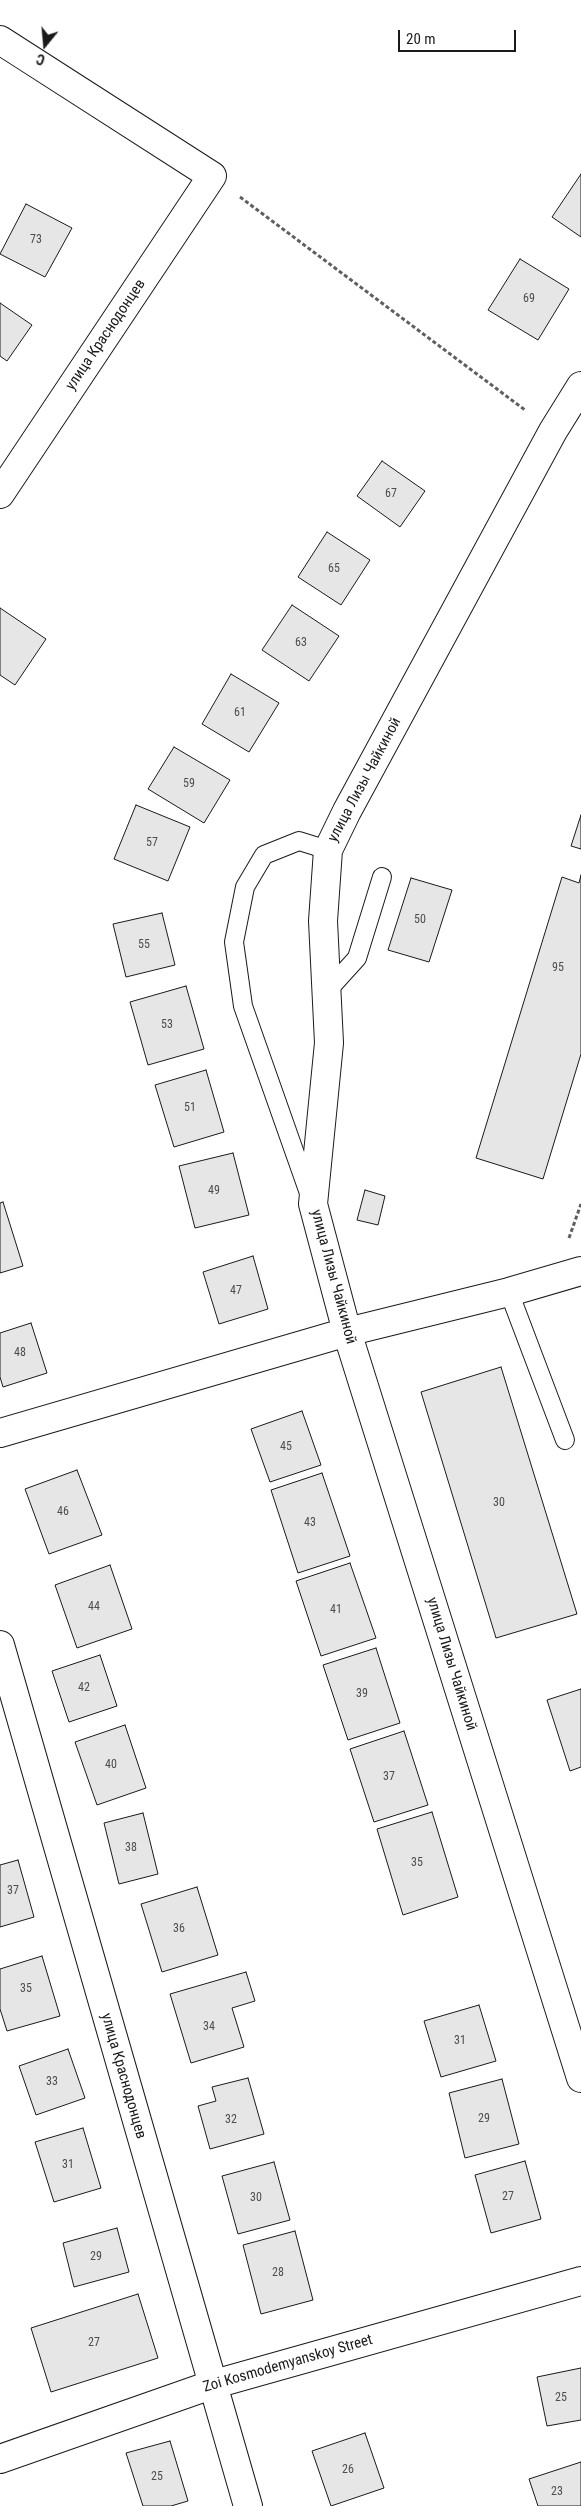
<!DOCTYPE html>
<meta charset="utf-8">
<style>
body{margin:0}
#map{position:relative;width:581px;height:2506px;overflow:hidden;background:#fff;font-family:"Roboto Condensed",sans-serif}
canvas{display:block}
.north{position:absolute;left:20px;top:20px;width:50px;height:50px;-webkit-text-stroke:4px #fff;paint-order:stroke;rotate:197deg;font-size:14px;font-weight:700;line-height:20px;text-align:center;color:#1a1a1a}
.north::after{content:'';display:block;margin:auto;width:18px;height:22px;background:#1a1a1a;clip-path:polygon(50% 0,100% 100%,50% 72%,0 100%)}
.scale{position:absolute;left:398px;top:30px;width:118px;height:22px;box-sizing:border-box;border:2px solid #1a1a1a;border-top:0;padding-left:6px;font-size:15px;line-height:18px;white-space:nowrap;color:#1a1a1a;-webkit-text-stroke:4px #fff;paint-order:stroke}
</style>
<div id="map">
<canvas width="581" height="2506"></canvas>
<div class="north">С</div>
<div class="scale">20 m</div>
</div>
<script>
const context = document.querySelector('canvas').getContext('2d');
context.lineJoin = 'round';
function fillPath(path, color) {
  context.fillStyle = color;
  context.fill(path, 'evenodd');
}
function poly(rows) {
  const path = new Path2D();
  for (const r of rows) {
    path.moveTo(r[0], r[1]);
    for (let i = 2; i < r.length; i += 2) path.lineTo(r[i], r[i + 1]);
  }
  return path;
}
function stroke(path, color, width, dash) {
  context.strokeStyle = color;
  context.lineWidth = width;
  context.lineCap = dash ? 'butt' : 'round';
  context.setLineDash(dash || []);
  context.stroke(path);
}
function write(font, color, halo, rows, align = 'center') {
  context.font = font + ' "Roboto Condensed",sans-serif';
  context.lineWidth = 4;
  context.setLineDash([]);
  context.textBaseline = 'middle';
  context.strokeStyle = halo;
  context.fillStyle = color;
  for (const [text, x, y, turn = 0] of rows) {
    context.save();
    context.translate(x, y);
    context.rotate((+turn || 0) * Math.PI / 180);
    context.textAlign = isNaN(turn) ? turn : align;
    if (halo) context.strokeText(text, 0, 0);
    context.fillText(text, 0, 0);
    context.restore();
  }
}
const building = poly([
 [581,174,581,237,552,217,581,174],
 [26,204,72,228,45,277,0,254,26,204],
 [520,259,569,289,538,340,488,310,520,259],
 [0,303,32,325,7,361,0,356,0,303],
 [382,461,425,491,400,527,357,496,382,461],
 [327,532,370,560,341,605,298,577,327,532],
 [292,605,339,636,309,681,262,650,292,605],
 [0,608,46,639,15,685,0,675,0,608],
 [231,674,279,703,249,752,202,724,231,674],
 [174,747,230,780,204,823,148,789,174,747],
 [136,805,190,827,168,881,114,859,136,805],
 [581,815,581,849,571,846,581,815],
 [581,875,581,1054,543,1179,476,1158,562,877,579,883,581,875],
 [411,878,452,890,429,962,388,950,411,878],
 [162,913,175,965,126,977,113,924,162,913],
 [186,986,204,1049,148,1065,130,1002,186,986],
 [206,1070,224,1132,174,1147,155,1085,206,1070],
 [233,1153,249,1215,195,1228,179,1166,233,1153],
 [365,1190,385,1196,378,1225,357,1220,365,1190],
 [3,1202,23,1266,0,1273,0,1203,3,1202],
 [253,1256,268,1309,219,1324,203,1272,253,1256],
 [31,1323,47,1373,3,1387,0,1377,0,1333,31,1323],
 [501,1367,577,1614,496,1638,421,1392,501,1367],
 [302,1411,321,1465,270,1482,251,1429,302,1411],
 [77,1470,102,1535,49,1554,25,1489,77,1470],
 [322,1473,350,1556,298,1573,271,1490,322,1473],
 [350,1563,376,1638,321,1656,296,1581,350,1563],
 [110,1565,132,1629,77,1648,55,1585,110,1565],
 [376,1648,400,1723,348,1740,323,1665,376,1648],
 [100,1655,117,1706,69,1722,52,1671,100,1655],
 [581,1689,581,1767,570,1771,547,1700,581,1689],
 [125,1725,146,1788,97,1805,75,1742,125,1725],
 [404,1731,428,1805,374,1822,350,1749,404,1731],
 [432,1812,458,1897,403,1915,377,1829,432,1812],
 [143,1813,158,1874,119,1884,104,1823,143,1813],
 [18,1860,34,1917,0,1927,0,1865,18,1860],
 [197,1887,218,1955,162,1972,141,1904,197,1887],
 [42,1956,60,2016,7,2031,0,2009,0,1969,42,1956],
 [246,1972,255,2001,232,2008,244,2047,191,2063,170,1994,246,1972],
 [479,2005,496,2061,441,2077,424,2021,479,2005],
 [68,2049,85,2098,36,2115,19,2066,68,2049],
 [248,2078,264,2134,210,2149,198,2106,216,2101,212,2087,248,2078],
 [502,2079,519,2144,465,2158,449,2093,502,2079],
 [83,2128,101,2188,54,2202,35,2142,83,2128],
 [525,2161,541,2219,491,2233,475,2175,525,2161],
 [274,2162,290,2220,238,2234,222,2176,274,2162],
 [117,2228,129,2272,74,2287,63,2243,117,2228],
 [295,2231,313,2300,261,2314,243,2245,295,2231],
 [138,2294,158,2358,51,2392,31,2328,138,2294],
 [581,2368,581,2420,547,2426,537,2377,581,2368],
 [365,2433,384,2488,331,2506,312,2451,365,2433],
 [170,2441,188,2501,171,2506,143,2506,126,2453,170,2441],
 [581,2462,581,2506,538,2506,529,2479,581,2462]
]);
const path = poly([
 [240,197,525,410],
 [569,1238,581,1204]
]);
const lane = poly([
 [328,990,357,958,382,877],
 [310,1196,243,1006,234,942,245,887,264,855,299,841,328,850],
 [509,1292,565,1440]
]);
const street = poly([
 [0,40,212,176,0,494],
 [581,386,553,431,347,811,328,850,323,921,329,1043,313,1204,347,1332,581,2078],
 [0,1433,347,1332,509,1292,581,1271],
 [0,1645,248,2506],
 [0,2459,211,2385,581,2281]
]);
const numberNames = [
 ["73",36,240],
 ["69",529,299],
 ["67",391,494],
 ["65",334,569],
 ["63",301,643],
 ["61",240,713],
 ["59",189,784],
 ["57",152,843],
 ["50",420,920],
 ["55",144,945],
 ["95",558,968],
 ["53",167,1025],
 ["51",190,1108],
 ["49",214,1191],
 ["47",236,1291],
 ["48",20,1353],
 ["45",286,1447],
 ["30",499,1503],
 ["46",63,1512],
 ["43",310,1523],
 ["44",94,1607],
 ["41",336,1610],
 ["42",84,1688],
 ["39",362,1694],
 ["40",111,1765],
 ["37",389,1777],
 ["38",131,1848],
 ["35",417,1863],
 ["37",13,1891],
 ["36",179,1929],
 ["35",26,1989],
 ["34",209,2027],
 ["31",460,2041],
 ["33",52,2082],
 ["29",484,2119],
 ["32",231,2120],
 ["31",68,2165],
 ["27",508,2197],
 ["30",256,2198],
 ["29",96,2257],
 ["28",278,2273],
 ["27",94,2343],
 ["25",561,2398],
 ["26",348,2470],
 ["25",157,2477],
 ["23",557,2492]
];
const streetNames = [
 ["улица Краснодонцев",106,335,-56],
 ["улица Лизы Чайкиной",365,780,-62],
 ["улица Лизы Чайкиной",333,1277,75],
 ["улица Лизы Чайкиной",451,1664,73],
 ["улица Краснодонцев",123,2076,74],
 ["Zoi Kosmodemyanskoy Street",288,2364,-16]
];
fillPath(building, '#e6e6e6');
stroke(building, '#1a1a1a', 1);
stroke(lane, '#1a1a1a', 20);
stroke(street, '#1a1a1a', 30);
stroke(path, '#5f5f5f', 3, [4, 2.5]);
stroke(lane, '#fff', 18);
stroke(street, '#fff', 28);
write('12px', '#4d4d4d', null, numberNames);
write('15px', '#1a1a1a', '#fff', streetNames);
</script>
